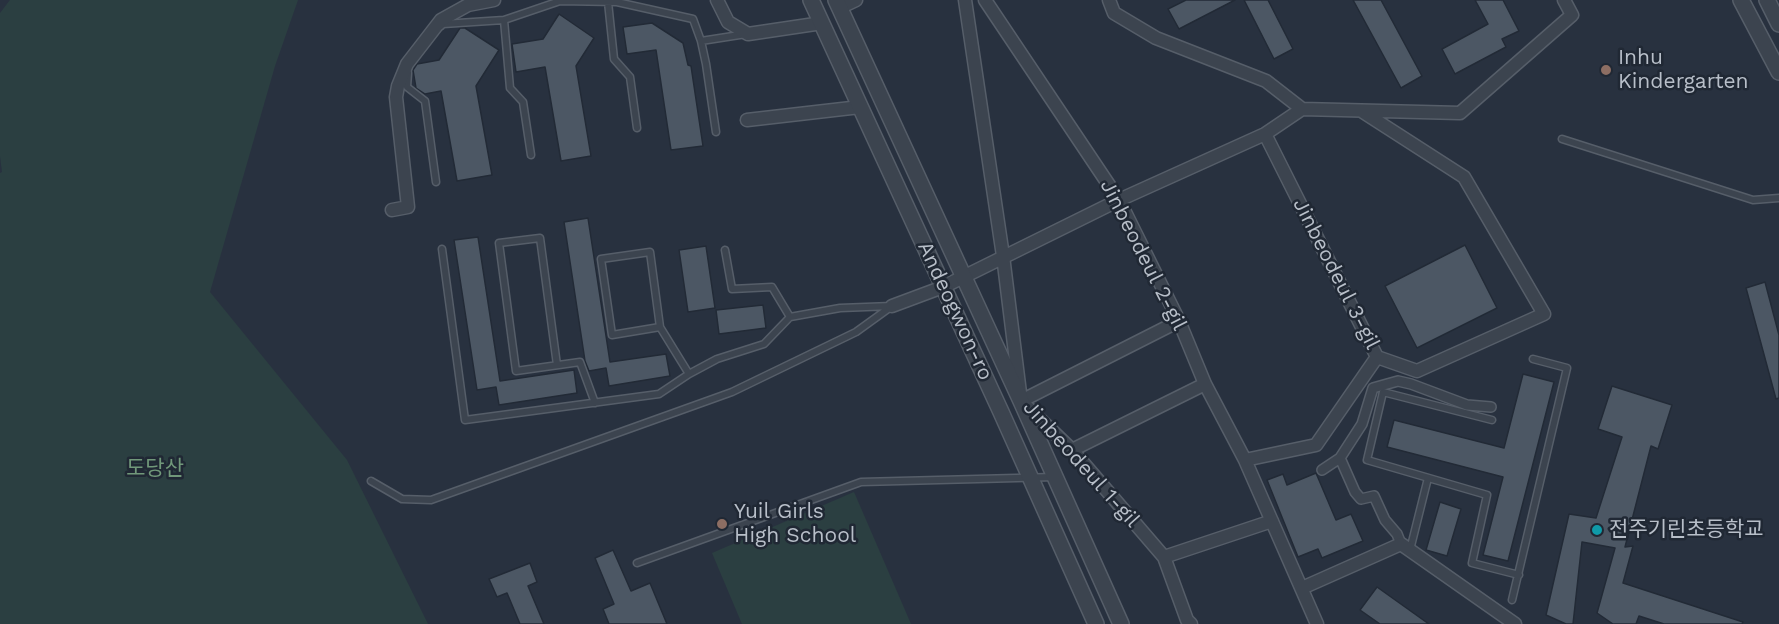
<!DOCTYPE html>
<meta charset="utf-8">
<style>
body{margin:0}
canvas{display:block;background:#28313f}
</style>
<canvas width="1779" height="624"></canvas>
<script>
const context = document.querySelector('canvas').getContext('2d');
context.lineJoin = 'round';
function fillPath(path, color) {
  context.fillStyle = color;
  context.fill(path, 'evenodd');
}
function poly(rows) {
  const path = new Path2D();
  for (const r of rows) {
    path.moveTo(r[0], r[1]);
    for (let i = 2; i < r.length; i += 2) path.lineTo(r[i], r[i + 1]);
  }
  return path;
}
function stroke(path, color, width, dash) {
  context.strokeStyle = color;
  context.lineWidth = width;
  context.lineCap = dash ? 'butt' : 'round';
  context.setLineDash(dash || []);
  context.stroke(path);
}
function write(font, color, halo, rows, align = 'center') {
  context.font = font + ' "Work Sans","Noto Sans KR",sans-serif';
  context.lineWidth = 5;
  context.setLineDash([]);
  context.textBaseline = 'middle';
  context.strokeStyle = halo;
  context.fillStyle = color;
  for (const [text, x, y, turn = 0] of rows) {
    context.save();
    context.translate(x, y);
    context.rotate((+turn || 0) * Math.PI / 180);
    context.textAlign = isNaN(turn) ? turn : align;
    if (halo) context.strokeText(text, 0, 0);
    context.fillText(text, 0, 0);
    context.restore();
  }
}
const green = poly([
 [10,0,298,0,275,66,210,292,347,460,428,624,0,624,0,173,2,172,0,156,0,13],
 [854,492,911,624,742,624,712,553]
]);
const building = poly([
 [1186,0,1235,0,1179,29,1168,9,1186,0],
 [1244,0,1268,0,1293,49,1274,59,1244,0],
 [1353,0,1381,0,1422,76,1401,88,1353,0],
 [1475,0,1503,0,1519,31,1502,39,1506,47,1455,74,1442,49,1488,24,1475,0],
 [559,14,594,38,576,66,591,156,561,161,545,67,516,72,512,44,543,39,559,14],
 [652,23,683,43,688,65,691,66,703,146,671,150,656,50,627,54,623,27,652,23],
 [460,28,465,28,499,50,476,86,492,175,457,181,441,91,425,94,416,88,413,70,417,64,439,60,460,28],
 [588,218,610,362,666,354,670,376,609,386,606,368,589,371,585,361,564,222,588,218],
 [478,237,500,381,574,370,577,393,499,405,496,387,477,390,454,240,478,237],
 [1465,245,1497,308,1417,348,1385,286,1465,245],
 [706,246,715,308,688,312,679,250,706,246],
 [1765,282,1779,335,1779,398,1776,399,1746,288,1765,282],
 [763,305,766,328,719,334,716,310,763,305],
 [1523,374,1554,382,1508,561,1483,555,1503,477,1387,447,1394,420,1504,448,1523,374],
 [1612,386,1672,405,1658,449,1651,446,1625,547,1633,546,1623,583,1743,622,1742,624,1664,624,1639,616,1636,624,1613,624,1597,613,1615,548,1582,542,1573,624,1566,624,1546,615,1569,514,1596,518,1622,437,1598,429,1612,386],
 [1316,473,1336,520,1351,514,1363,541,1322,558,1318,549,1298,557,1267,480,1283,474,1287,485,1316,473],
 [1440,502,1461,509,1447,556,1426,550,1440,502],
 [613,550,631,591,650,583,667,624,609,624,603,609,614,604,595,558,613,550],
 [530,563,537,582,528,586,544,624,520,624,507,593,497,597,489,579,530,563],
 [1377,587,1429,624,1380,624,1360,610,1377,587]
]);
const service = poly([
 [608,2,614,59,630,77,637,128],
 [504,20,510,88,523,102,531,155],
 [441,26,443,24,504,20,560,1,617,2,693,19,701,41],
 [408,73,407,87,425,101,436,182],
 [716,132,706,64,701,41,746,34],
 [1562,139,1753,200,1779,198],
 [442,249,465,420,659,394,689,374,717,359,764,344,790,317],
 [725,250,732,289,772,287,790,317,840,308,892,306],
 [660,327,650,252,601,259,612,335,660,327,689,374],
 [557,365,540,238,499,243,516,371,580,362,595,403],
 [1492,420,1383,392,1367,460,1487,495,1472,563,1519,575],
 [371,481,402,499,431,500,732,392,856,332,892,306],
 [1410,550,1428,478],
 [637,563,861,482,1055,477],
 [1512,600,1567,368,1533,359]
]);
const pedestrian = poly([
 [1340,458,1362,424,1373,388,1398,381,1411,384,1467,405,1491,407],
 [1322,470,1340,458,1355,492,1361,499,1374,496,1385,520,1397,534,1401,544]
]);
const minor = poly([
 [717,0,728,22,748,34,822,23],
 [965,0,1003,256,1021,401,1072,450,1164,557,1187,620,1191,624],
 [985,0,1119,200,1179,321,1205,384,1245,460,1317,624],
 [1109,0,1114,13,1156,38,1266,81,1302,109,1460,113,1572,15,1564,0],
 [839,8,856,0],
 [747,120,860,107],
 [1265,134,1377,357,1417,371,1544,314,1464,177,1363,112],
 [392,210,408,207,396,97,398,86,407,64,441,20,468,5,494,0],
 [892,306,943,287,1119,200,1265,134,1302,109],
 [1021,401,1179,321],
 [1072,450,1205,384],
 [1245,460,1316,445,1377,357],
 [1164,557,1272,521],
 [1302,588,1401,544,1515,624]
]);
const tertiary = poly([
 [811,0,1001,412,1096,624],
 [836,0,1021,401,1121,624],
 [1741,0,1779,72],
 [1767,0,1779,24]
]);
const markers = [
 [1606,70,6,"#8d6e63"],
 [722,524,6,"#8d6e63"],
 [1597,530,6,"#0f9aa8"]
];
const poiNames = [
 ["Inhu",1618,58],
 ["Kindergarten",1618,82],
 ["Yuil Girls",734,512],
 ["High School",734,536],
 ["전주기린초등학교",1609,530]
];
const streetNames = [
 ["Jinbeodeul 2-gil",1143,255,63],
 ["Jinbeodeul 3-gil",1336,274,63],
 ["Andeogwon-ro",955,311,65],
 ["Jinbeodeul 1-gil",1081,464,48]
];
const parkNames = [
 ["도당산",155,469]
];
fillPath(green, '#2b3f41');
fillPath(building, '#4c5764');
stroke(building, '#222a36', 1.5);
stroke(service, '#565e69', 9);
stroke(pedestrian, '#565e69', 12);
stroke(minor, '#565e69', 15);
stroke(tertiary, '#565e69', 18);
stroke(service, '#3c444f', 6);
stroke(pedestrian, '#3c444f', 9);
stroke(minor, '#3c444f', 12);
stroke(tertiary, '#3c444f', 15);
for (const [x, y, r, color] of markers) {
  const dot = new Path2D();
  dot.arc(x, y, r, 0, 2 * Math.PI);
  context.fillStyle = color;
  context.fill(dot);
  stroke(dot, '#202834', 2);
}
write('21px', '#b8bfc9', '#202834', poiNames, 'left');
write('21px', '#b8bfc9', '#202834', streetNames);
write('21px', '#71987a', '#202834', parkNames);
</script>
